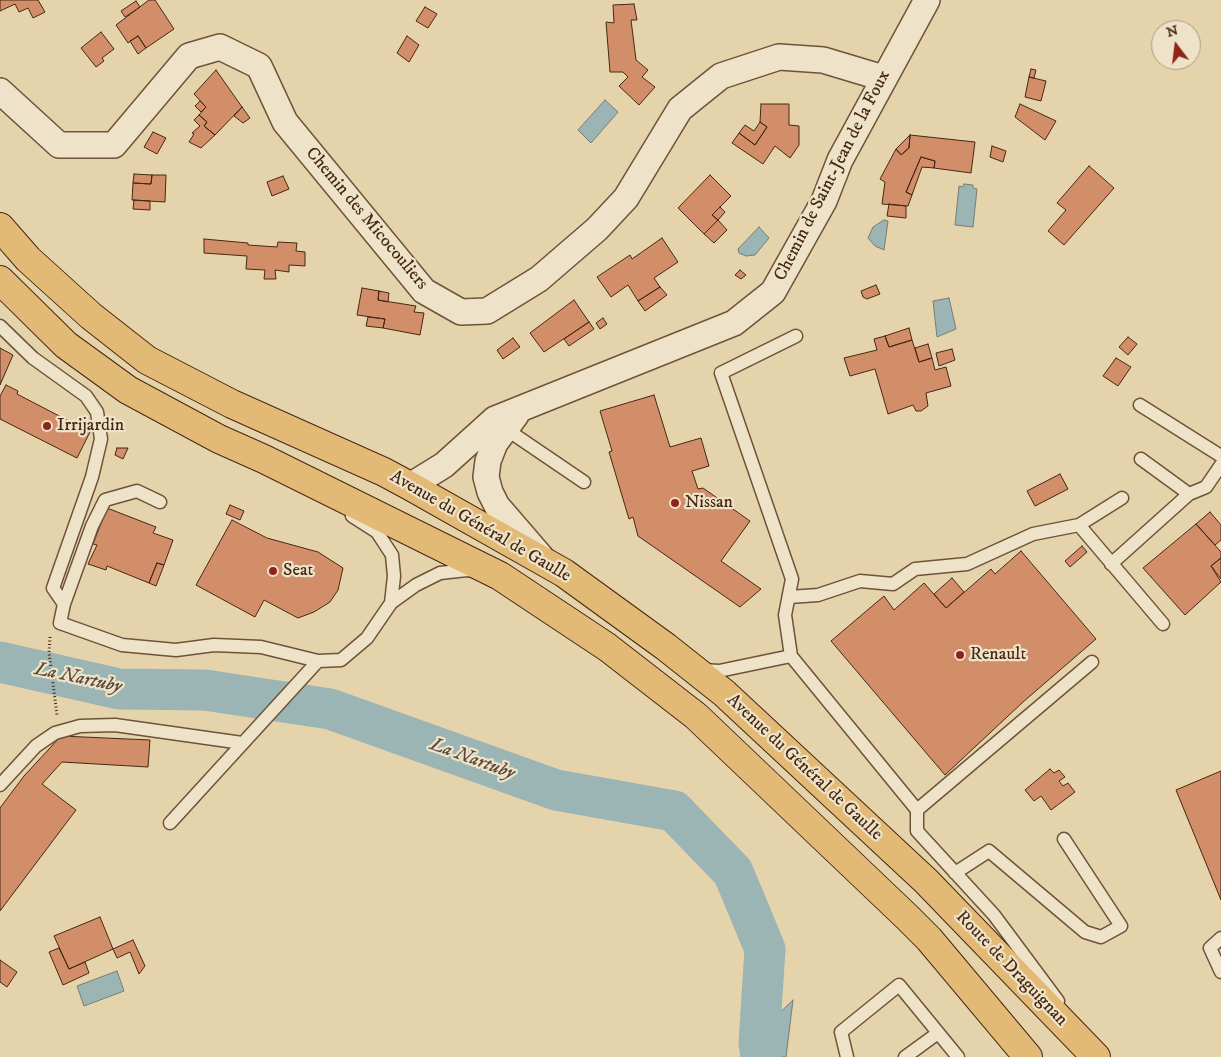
<!DOCTYPE html>
<meta charset="utf-8">
<style>
body{margin:0}
#map{position:relative;width:1221px;height:1057px;overflow:hidden;background:#e5d4ab;font-family:"IM FELL DW Pica",serif}
canvas{display:block}
.north{position:absolute;left:1151px;top:20px;width:50px;height:50px;box-sizing:border-box;background:#eee3c8;border:1px solid #ab9880;border-radius:50%;rotate:345deg;font-size:14px;font-weight:700;line-height:20px;text-align:center;color:#462714}
.north::after{content:'';display:block;margin:auto;width:18px;height:22px;background:#8f2418;clip-path:polygon(50% 0,100% 100%,50% 72%,0 100%)}
</style>
<div id="map">
<canvas width="1221" height="1057"></canvas>
<div class="north">N</div>
</div>
<script>
const context = document.querySelector('canvas').getContext('2d');
context.lineJoin = 'round';
function fillPath(path, color) {
  context.fillStyle = color;
  context.fill(path, 'evenodd');
}
function poly(rows) {
  const path = new Path2D();
  for (const r of rows) {
    path.moveTo(r[0], r[1]);
    for (let i = 2; i < r.length; i += 2) path.lineTo(r[i], r[i + 1]);
  }
  return path;
}
function stroke(path, color, width, dash) {
  context.strokeStyle = color;
  context.lineWidth = width;
  context.lineCap = dash ? 'butt' : 'round';
  context.setLineDash(dash || []);
  context.stroke(path);
}
function write(font, color, halo, rows, align = 'center') {
  context.font = font + ' "IM FELL DW Pica",serif';
  context.lineWidth = 4.5;
  context.setLineDash([]);
  context.textBaseline = 'middle';
  context.strokeStyle = halo;
  context.fillStyle = color;
  for (const [text, x, y, turn = 0] of rows) {
    context.save();
    context.translate(x, y);
    context.rotate((+turn || 0) * Math.PI / 180);
    context.textAlign = isNaN(turn) ? turn : align;
    if (halo) context.strokeText(text, 0, 0);
    context.fillText(text, 0, 0);
    context.restore();
  }
}
const water = poly([
 [605,100,618,112,591,143,578,130,605,100],
 [964,184,973,185,973,188,977,189,973,227,955,225,959,186,963,187,964,184],
 [884,220,888,221,884,250,875,246,868,238,873,227,884,220],
 [759,227,769,238,755,255,746,256,739,253,738,249,759,227],
 [949,298,956,329,937,337,933,301,949,298],
 [117,971,124,991,84,1006,77,986,117,971],
 [793,1000,786,1057,761,1057,765,1027,793,1000]
]);
const river = poly([
 [0,662,119,689,205,690,330,709,556,790,674,811,733,872,765,949,759,1043,761,1057]
]);
const building = poly([
 [0,0,38,0,45,12,33,18,28,8,19,12,15,4,0,11,0,0],
 [149,0,155,0,174,29,146,48,138,36,128,43,116,25,149,0],
 [136,1,140,7,125,17,121,11,136,1],
 [634,4,637,20,631,20,636,60,648,70,642,77,655,87,639,105,619,86,628,77,623,72,610,72,606,22,614,23,613,5,634,4],
 [425,7,437,14,428,28,416,21,425,7],
 [101,32,114,49,102,58,104,61,96,67,81,48,101,32],
 [138,36,146,48,138,54,130,41,138,36],
 [407,36,419,45,409,62,397,53,407,36],
 [1031,69,1036,70,1034,78,1029,77,1031,69],
 [216,70,242,107,215,135,204,126,207,122,199,115,206,107,194,94,216,70],
 [1029,77,1046,81,1041,101,1025,97,1029,77],
 [200,101,206,107,201,112,195,106,200,101],
 [761,104,789,104,789,125,799,126,799,145,790,158,775,146,763,164,732,143,739,133,755,145,767,127,760,122,761,104],
 [1020,104,1056,121,1045,140,1015,117,1020,104],
 [242,107,250,118,243,123,234,116,242,107],
 [199,115,207,122,204,126,215,135,201,148,189,142,194,134,192,133,200,126,194,120,199,115],
 [760,122,767,127,755,145,739,133,745,125,754,131,760,122],
 [153,132,166,138,157,154,144,147,153,132],
 [910,135,975,142,971,173,934,168,935,161,921,157,906,192,912,195,908,206,882,204,885,182,880,179,896,149,901,155,909,148,910,135],
 [910,135,909,148,901,155,896,149,910,135],
 [992,146,1006,151,1003,162,990,157,992,146],
 [921,157,935,161,934,168,922,167,912,195,906,192,921,157],
 [1089,166,1114,188,1064,245,1048,231,1066,210,1057,203,1089,166],
 [134,174,152,175,151,184,133,183,134,174],
 [152,175,166,175,165,202,132,200,133,183,151,184,152,175],
 [710,175,731,196,712,215,718,220,704,234,678,208,710,175],
 [283,176,289,189,272,196,267,182,283,176],
 [134,200,150,201,150,210,133,209,134,200],
 [889,204,906,206,906,218,887,216,889,204],
 [720,207,725,212,718,220,712,215,720,207],
 [718,220,727,230,714,243,704,234,718,220],
 [662,238,678,262,654,278,660,287,638,301,628,285,611,297,597,277,630,255,632,259,662,238],
 [204,239,248,243,248,245,277,247,278,242,297,243,296,251,305,252,305,266,289,265,289,272,275,270,276,279,264,279,265,270,246,269,247,256,204,253,204,239],
 [740,270,746,275,741,279,735,275,740,270],
 [876,285,880,294,867,299,863,297,861,291,876,285],
 [660,287,667,295,645,311,638,301,660,287],
 [362,288,379,291,378,300,416,306,414,312,424,313,420,335,383,328,385,319,357,315,362,288],
 [379,291,389,293,388,302,378,300,379,291],
 [574,300,589,322,544,352,530,333,574,300],
 [368,317,385,319,383,328,366,326,368,317],
 [603,318,607,324,600,329,596,323,603,318],
 [589,322,594,329,569,346,564,339,589,322],
 [909,328,912,340,889,347,885,336,909,328],
 [885,336,889,347,912,340,919,362,932,358,935,370,946,367,951,386,926,393,928,406,921,411,916,411,913,405,888,414,875,369,850,376,844,358,877,350,874,339,885,336],
 [1128,337,1137,344,1128,355,1119,347,1128,337],
 [513,338,520,347,503,359,497,350,513,338],
 [928,344,932,358,919,362,915,348,928,344],
 [0,348,13,355,0,385,0,348],
 [952,349,955,360,939,366,936,353,952,349],
 [1116,358,1131,367,1118,386,1103,376,1116,358],
 [6,385,18,391,17,394,90,432,77,458,0,419,0,396,6,385],
 [654,395,670,447,701,438,709,466,692,471,698,489,703,488,750,521,721,561,761,589,740,607,638,536,633,517,629,519,609,452,612,451,600,411,654,395],
 [117,448,128,448,123,459,115,455,117,448],
 [1060,474,1068,489,1035,506,1027,491,1060,474],
 [230,505,244,511,240,520,226,514,230,505],
 [107,508,156,527,153,533,173,540,164,565,157,563,149,583,107,566,106,570,88,564,97,545,93,544,107,508],
 [1210,512,1221,525,1221,540,1215,545,1196,524,1210,512],
 [232,520,267,538,318,552,343,568,338,590,330,602,314,612,298,618,264,600,255,617,196,585,232,520],
 [1196,524,1221,552,1221,558,1211,566,1221,582,1185,615,1143,568,1196,524],
 [1082,546,1087,552,1070,567,1065,561,1082,546],
 [1021,551,1096,639,1023,702,945,775,831,641,884,596,894,610,924,583,946,608,991,569,995,574,1021,551],
 [1221,558,1221,579,1211,566,1221,558],
 [157,563,164,565,156,586,149,583,157,563],
 [952,578,964,592,946,608,934,594,952,578],
 [61,736,150,740,148,767,62,762,42,784,76,810,0,911,0,808,24,776,61,736],
 [1050,769,1054,773,1059,770,1065,777,1059,781,1063,786,1068,783,1075,792,1051,810,1041,796,1034,801,1025,790,1050,769],
 [1221,771,1221,900,1176,790,1221,771],
 [100,917,113,949,69,969,54,936,100,917],
 [133,940,145,966,139,974,130,952,117,958,113,949,133,940],
 [59,948,69,969,85,962,89,973,63,985,49,952,59,948],
 [0,960,17,972,7,987,0,982,0,960]
]);
const path = poly([
 [50,637,49,652,57,715]
]);
const service = poly([
 [0,326,33,358,86,396,97,412,101,439,92,477,53,588,64,604],
 [796,336,721,373,792,579,785,615,791,656,917,810,917,831,994,915,1058,1001],
 [1140,405,1221,456],
 [506,429,584,482],
 [1189,494,1206,487,1221,465],
 [160,502,137,491,105,500,92,526,64,604,60,623,122,645,176,650,214,645,261,647,318,661],
 [352,516,377,532,392,555,394,576,391,603],
 [1079,525,1163,624],
 [1111,564,1189,494,1141,459],
 [789,597,818,595,860,581,893,584,915,569,967,564,1033,534,1079,525,1122,498],
 [703,670,719,671,791,656],
 [0,785,36,746,55,733,80,726,115,725,242,743],
 [917,810,1092,662],
 [170,823,318,661,341,660,367,638,391,603,416,585,440,573,467,570,475,571],
 [955,873,989,851,1085,932,1101,937,1121,926,1064,839],
 [1221,938,1210,948,1221,972],
 [847,1057,841,1032,899,985,958,1057],
 [905,1057,938,1033]
]);
const minor = poly([
 [0,91,59,145,114,145,189,56,220,47,259,66,285,122,424,291,461,312,487,311,539,279,597,229,626,198,680,109,721,76,779,57,823,60,883,78],
 [516,415,495,443,488,461,486,477,490,492,497,506,541,557],
 [410,486,444,465,495,419,734,323,773,292,824,201,840,160,927,0]
]);
const primary = poly([
 [0,227,28,259,91,316,147,360,232,404,384,472,410,486,564,573,666,647,724,693,926,881,1096,1057],
 [0,280,66,345,128,390,219,439,264,459,500,576,607,647,696,716,907,917,929,939,1028,1057]
]);
const markers = [
 [47,426,5,"#8f2418"],
 [675,503,5,"#8f2418"],
 [273,571,5,"#8f2418"],
 [960,655,5,"#8f2418"]
];
const streetNames = [
 ["Chemin de Saint-Jean de la Foux",833,176,-63],
 ["Chemin des Micocouliers",366,219,50],
 ["Avenue du Général de Gaulle",480,527,30],
 ["Avenue du Général de Gaulle",804,768,43],
 ["Route de Draguignan",1011,969,46]
];
const poiNames = [
 ["Irrijardin",57,426],
 ["Nissan",685,503],
 ["Seat",283,571],
 ["Renault",970,655]
];
const waterNames = [
 ["La Nartuby",78,679,12],
 ["La Nartuby",472,760,20]
];
fillPath(water, '#9bb5b5');
stroke(water, '#797c75', 1);
stroke(river, '#9bb5b5', 41);
fillPath(building, '#d18e69');
stroke(building, '#462714', 1);
stroke(service, '#6e523a', 15);
stroke(minor, '#6e523a', 28);
stroke(primary, '#462714', 30);
stroke(path, '#462714', 3, [1, 2.5]);
stroke(service, '#eee3c8', 12);
stroke(minor, '#eee3c8', 25);
stroke(primary, '#e2ba76', 28);
for (const [x, y, r, color] of markers) {
  const dot = new Path2D();
  dot.arc(x, y, r, 0, 2 * Math.PI);
  context.fillStyle = color;
  context.fill(dot);
  stroke(dot, '#eee3c8', 2);
}
write('18px', '#462714', '#eee3c8', streetNames);
write('18px', '#462714', '#eee3c8', poiNames, 'left');
write('italic 19px', '#5b4a3c', '#eee3c8', waterNames);
</script>
